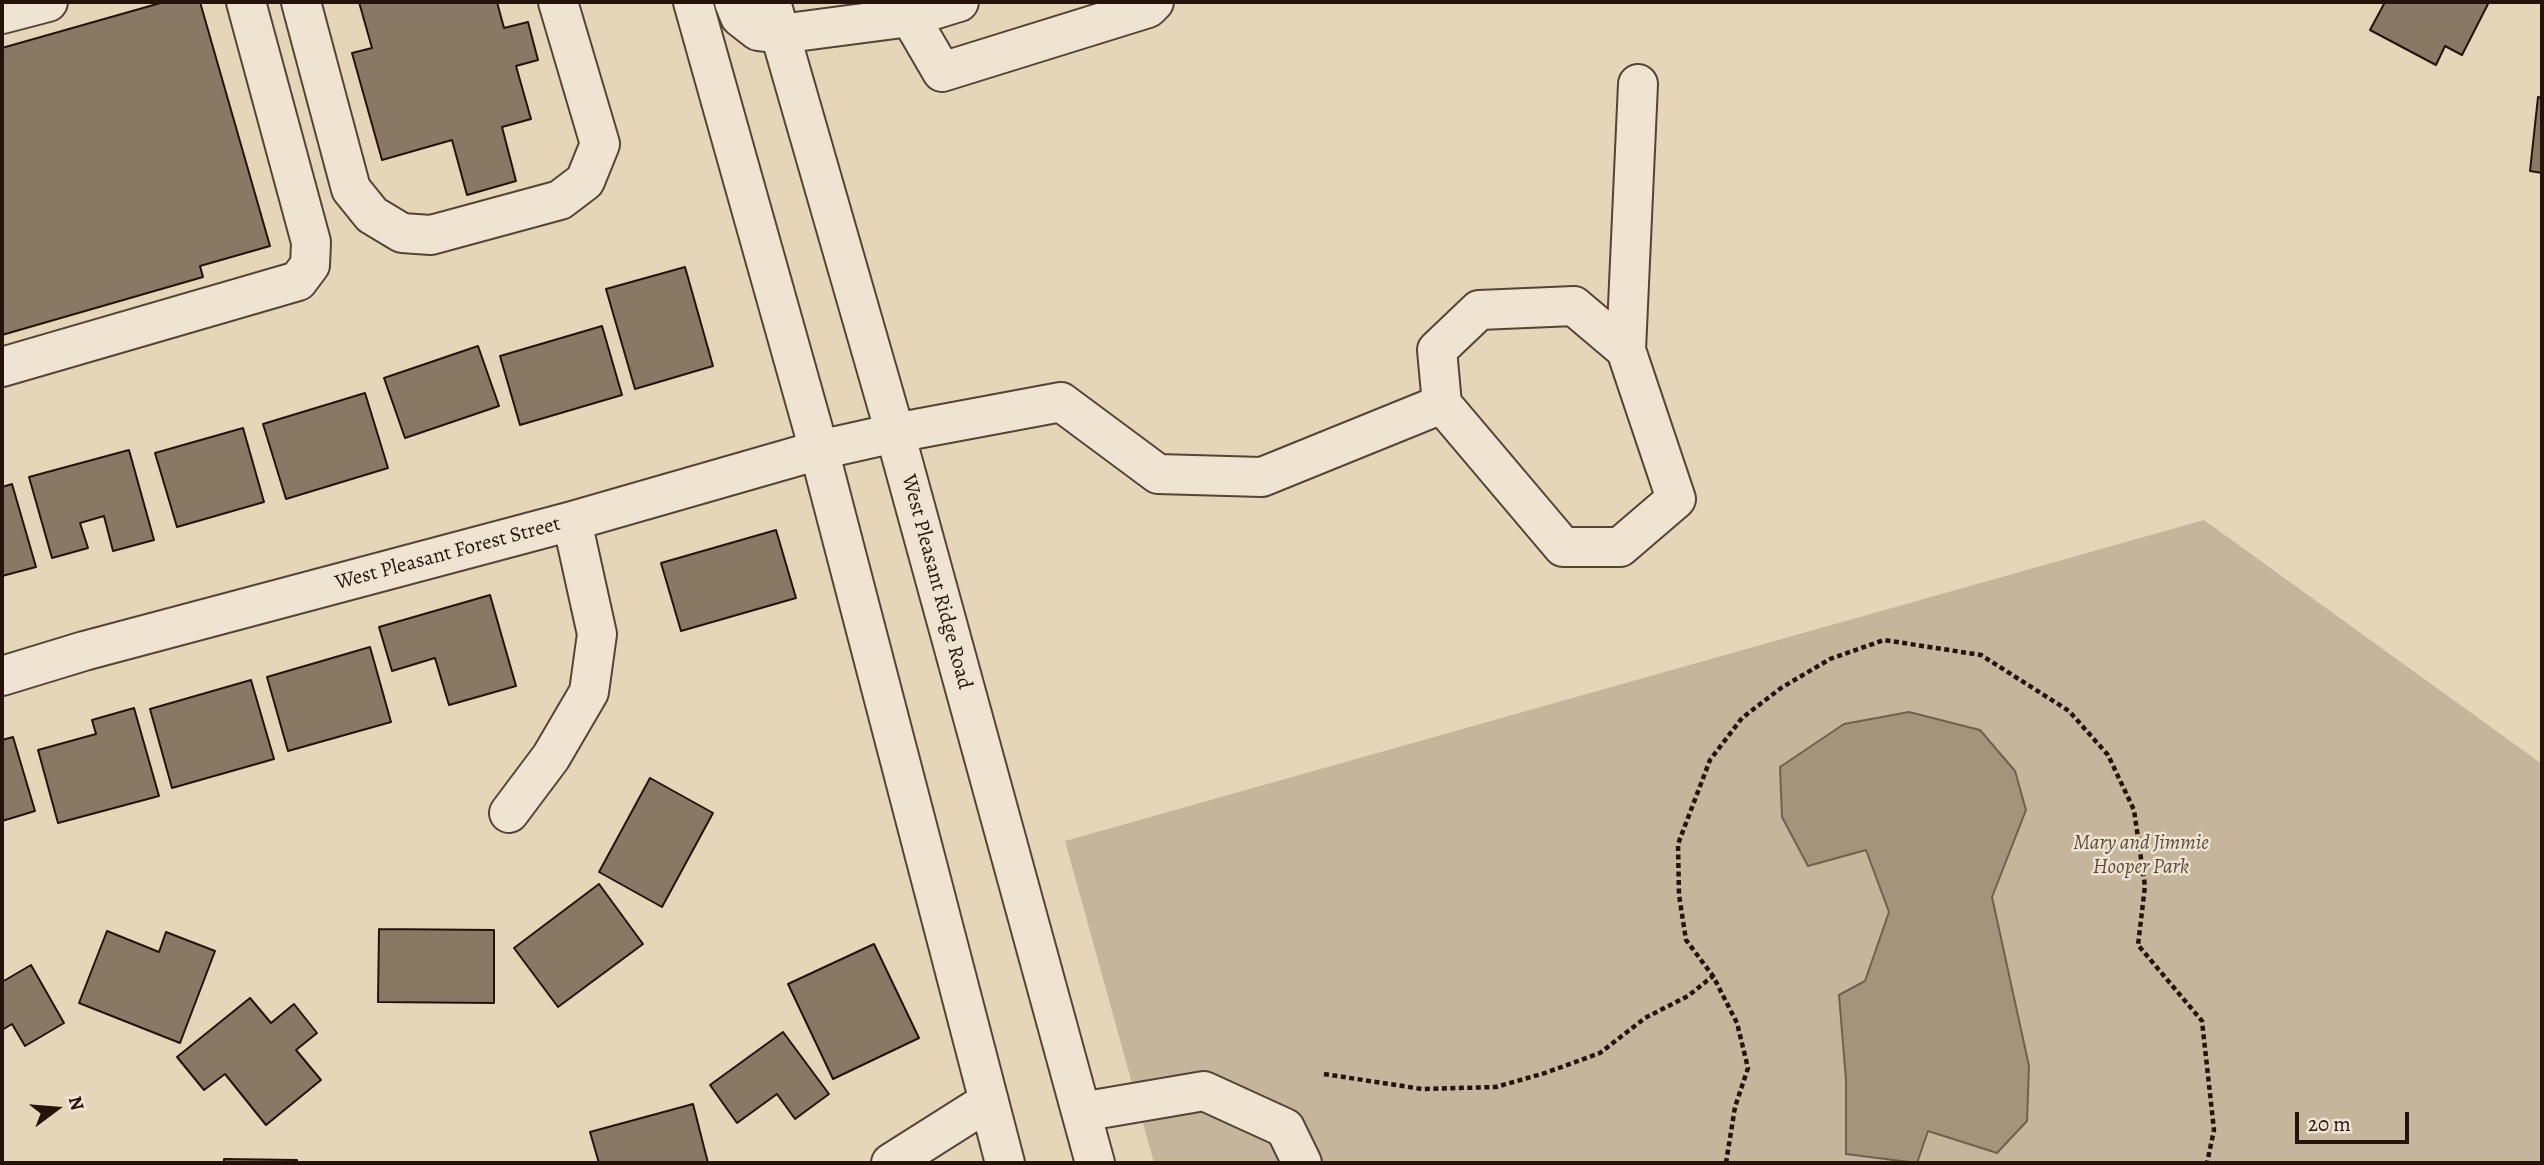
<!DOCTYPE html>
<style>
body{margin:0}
#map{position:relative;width:2544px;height:1165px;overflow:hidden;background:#e6d6b8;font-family:Alegreya,serif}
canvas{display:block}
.frame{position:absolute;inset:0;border:4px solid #251309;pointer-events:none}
.north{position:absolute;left:21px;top:1074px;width:70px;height:70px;-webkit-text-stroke:5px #efe4d1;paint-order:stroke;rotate:74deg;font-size:19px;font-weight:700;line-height:28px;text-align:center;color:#251309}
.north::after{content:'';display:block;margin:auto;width:24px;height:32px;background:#251309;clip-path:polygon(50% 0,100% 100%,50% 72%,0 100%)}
.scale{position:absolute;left:2295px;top:1112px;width:114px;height:32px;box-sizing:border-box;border:4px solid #251309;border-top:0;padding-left:9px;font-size:21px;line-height:24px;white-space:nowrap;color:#251309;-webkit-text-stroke:5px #efe4d1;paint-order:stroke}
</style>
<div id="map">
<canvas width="2544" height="1165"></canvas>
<div class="frame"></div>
<div class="north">N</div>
<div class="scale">20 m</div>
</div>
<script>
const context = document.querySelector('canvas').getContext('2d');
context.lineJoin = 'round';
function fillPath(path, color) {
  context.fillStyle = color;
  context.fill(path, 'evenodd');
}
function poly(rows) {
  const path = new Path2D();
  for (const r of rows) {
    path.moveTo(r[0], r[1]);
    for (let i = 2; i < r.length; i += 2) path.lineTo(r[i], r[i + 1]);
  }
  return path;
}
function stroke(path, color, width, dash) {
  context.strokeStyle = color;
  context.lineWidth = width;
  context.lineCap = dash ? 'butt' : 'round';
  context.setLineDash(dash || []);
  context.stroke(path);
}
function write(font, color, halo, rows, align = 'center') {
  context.font = font + ' Alegreya,serif';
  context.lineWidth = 5;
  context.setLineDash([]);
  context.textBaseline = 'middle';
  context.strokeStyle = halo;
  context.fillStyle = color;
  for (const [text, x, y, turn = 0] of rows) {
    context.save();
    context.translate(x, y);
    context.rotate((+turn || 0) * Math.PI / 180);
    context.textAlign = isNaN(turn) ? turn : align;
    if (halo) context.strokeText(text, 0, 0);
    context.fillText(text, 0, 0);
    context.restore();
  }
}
const green = poly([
 [2204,520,2542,764,2542,1163,1154,1163,1065,841]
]);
const water = poly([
 [1909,712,1980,730,2015,771,2026,810,1992,897,2029,1066,2027,1121,1997,1153,1928,1131,1917,1163,1846,1154,1846,1080,1839,995,1865,981,1889,912,1866,850,1808,866,1782,817,1780,767,1844,724,1909,712]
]);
const building = poly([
 [164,2,200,2,270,246,200,266,203,277,2,335,2,48,164,2],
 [359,2,497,2,504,28,528,22,538,60,516,66,531,119,502,127,516,181,467,195,452,140,382,160,352,53,372,48,359,2],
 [2385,2,2489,2,2462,55,2445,46,2436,65,2370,30,2385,2],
 [2538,97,2542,98,2542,173,2530,171,2538,97],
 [685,267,713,366,635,389,606,289,685,267],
 [602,326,622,395,520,425,500,356,602,326],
 [478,346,499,406,405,438,384,378,478,346],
 [365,393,388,468,286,499,263,424,365,393],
 [243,428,264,502,177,527,155,453,243,428],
 [129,450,154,540,113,551,104,516,80,523,88,548,52,558,29,477,129,450],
 [12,484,36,567,2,576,2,487,12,484],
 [776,530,796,598,681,631,661,563,776,530],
 [490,595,516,686,449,705,435,658,392,671,379,627,490,595],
 [370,647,391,722,288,751,267,677,370,647],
 [251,680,274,759,172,788,150,709,251,680],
 [134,708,159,796,58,823,38,750,96,734,92,720,134,708],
 [13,737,35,811,2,821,2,740,13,737],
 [650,778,713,813,662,907,599,872,650,778],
 [599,884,643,944,558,1007,514,948,599,884],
 [379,929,494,930,494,1003,378,1002,379,929],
 [107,931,159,952,166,932,215,951,180,1043,79,1003,107,931],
 [874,944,919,1038,833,1079,788,984,874,944],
 [31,965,64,1023,25,1046,12,1024,2,1030,2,982,31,965],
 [250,998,271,1023,294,1004,317,1033,296,1050,321,1080,266,1125,225,1074,204,1090,177,1057,250,998],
 [783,1032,829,1094,795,1119,777,1094,737,1123,710,1085,783,1032],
 [693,1104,708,1163,599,1163,590,1132,693,1104],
 [224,1159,297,1160,297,1163,224,1163,224,1159]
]);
const path = poly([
 [1324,1074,1422,1089,1496,1087,1545,1073,1600,1053,1645,1018,1688,996,1713,976],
 [1726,1163,1735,1107,1748,1068,1737,1023,1713,976,1686,940,1679,895,1678,844,1710,760,1742,718,1781,688,1830,659,1884,640,1981,655,2069,711,2108,755,2134,810,2145,886,2138,945,2202,1021,2214,1130,2207,1163]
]);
const minor = poly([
 [301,2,351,189,372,215,402,233,431,235,560,200,585,181,600,144,558,2],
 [693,2,819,450,1005,1163],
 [734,2,740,17,758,31,780,34,910,17,942,72,1148,8,1154,2],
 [771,2,895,433,1095,1163],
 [909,2,910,17,959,2],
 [2,14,48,2],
 [1626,350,1638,84],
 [2,367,298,281,310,265,311,242,246,2],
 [2,676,84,651,572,521,819,450,895,433,1061,402,1158,474,1262,477,1442,404,1563,547,1620,547,1676,499,1626,350,1574,306,1479,310,1437,350,1442,404],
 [509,813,551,757,589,692,597,634,572,521],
 [1081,1112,1204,1091,1285,1128,1302,1163],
 [891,1163,989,1101]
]);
const streetNames = [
 ["West Pleasant Forest Street",448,554,-15],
 ["West Pleasant Ridge Road",936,582,75]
];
const parkNames = [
 ["Mary and Jimmie",2141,844],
 ["Hooper Park",2141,868]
];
fillPath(green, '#c5b59a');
fillPath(water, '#a4947c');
stroke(water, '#71604e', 2);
fillPath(building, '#897864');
stroke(building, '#251309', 2);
stroke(minor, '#554435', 42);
stroke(path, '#251309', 4.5, [5, 3.5]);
stroke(minor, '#efe4d1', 38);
write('21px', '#251309', '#efe4d1', streetNames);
write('italic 21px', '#5d4c3c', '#efe4d1', parkNames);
</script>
